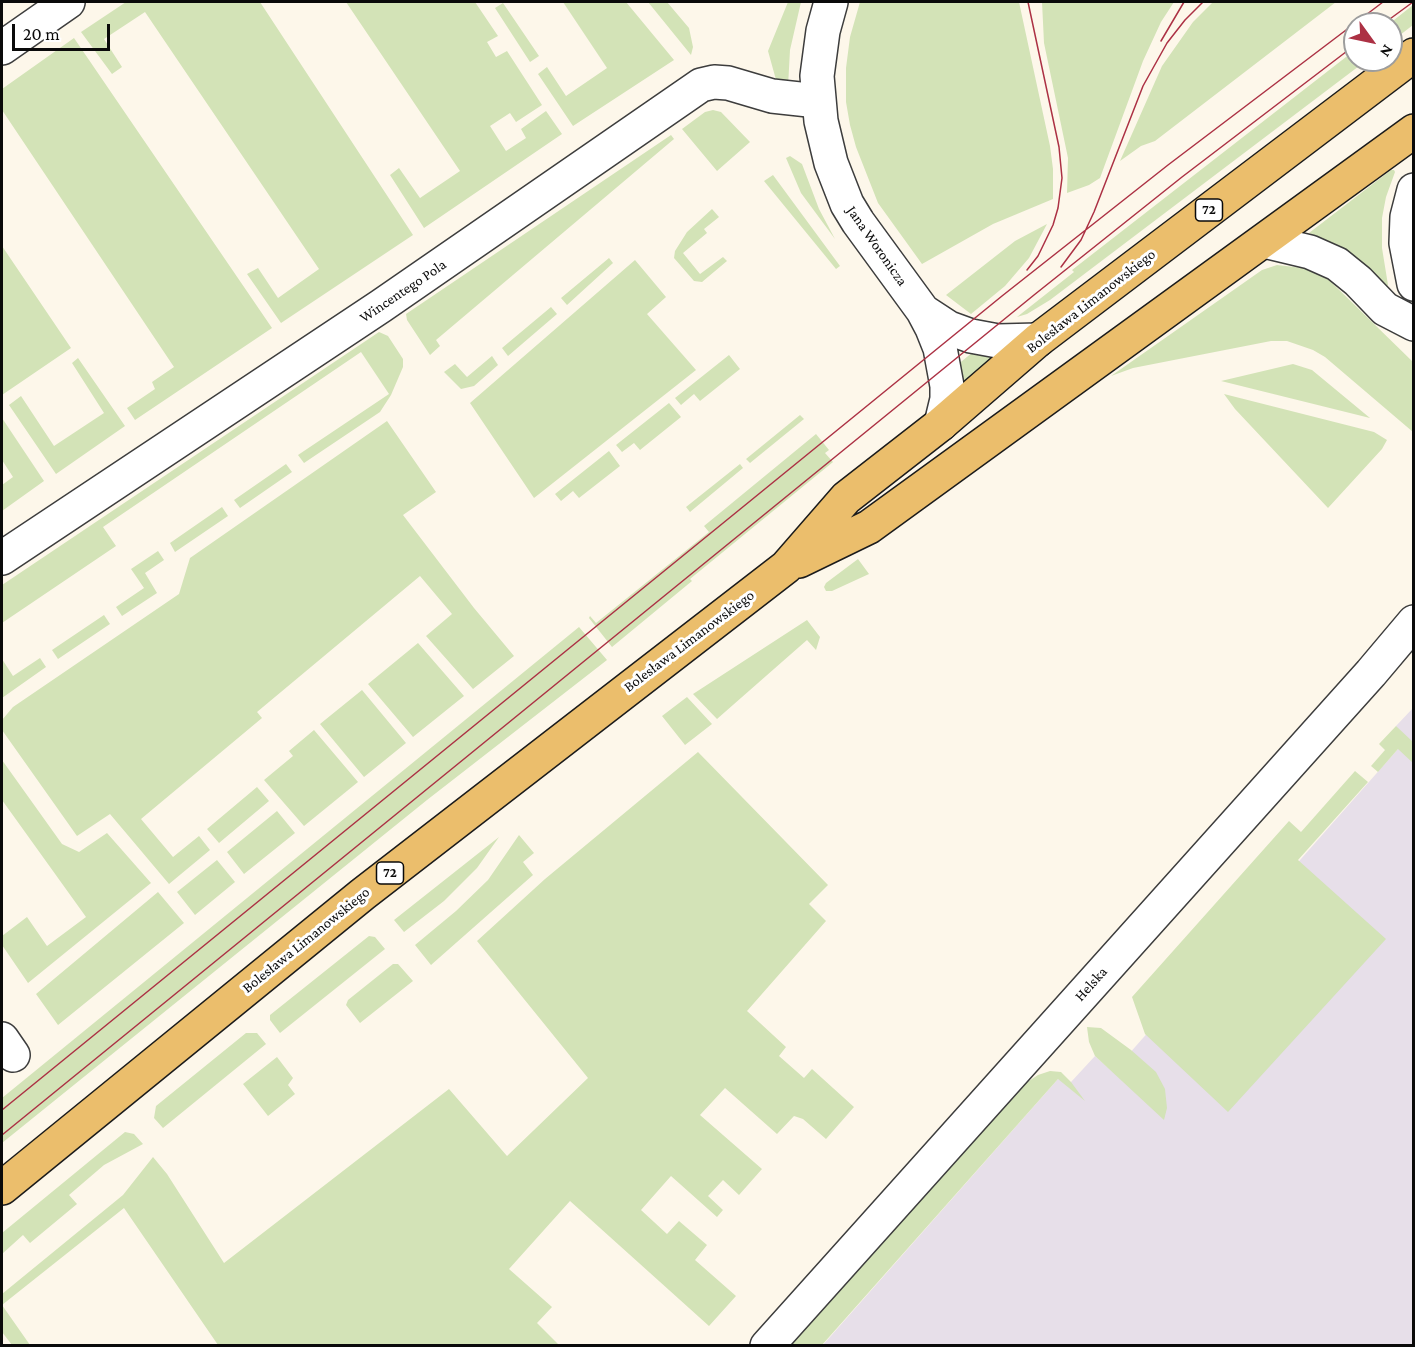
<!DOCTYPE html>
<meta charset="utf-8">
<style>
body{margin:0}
#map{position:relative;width:1415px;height:1347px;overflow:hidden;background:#fdf7ea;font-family:"Crimson Pro",serif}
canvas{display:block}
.frame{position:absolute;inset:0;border:3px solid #0a0a0a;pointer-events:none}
.north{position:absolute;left:1343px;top:12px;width:60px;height:60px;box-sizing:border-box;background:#fff;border:2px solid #9d9d9d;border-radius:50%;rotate:123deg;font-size:16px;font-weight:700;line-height:24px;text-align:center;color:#0a0a0a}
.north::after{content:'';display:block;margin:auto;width:21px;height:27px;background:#ac3144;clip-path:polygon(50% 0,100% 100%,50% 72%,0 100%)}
.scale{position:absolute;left:12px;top:24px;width:98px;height:27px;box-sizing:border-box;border:3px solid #0a0a0a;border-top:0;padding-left:8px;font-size:18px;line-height:21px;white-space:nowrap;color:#0a0a0a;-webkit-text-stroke:4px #fff;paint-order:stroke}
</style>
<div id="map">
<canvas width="1415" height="1347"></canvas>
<div class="frame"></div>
<div class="north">N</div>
<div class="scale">20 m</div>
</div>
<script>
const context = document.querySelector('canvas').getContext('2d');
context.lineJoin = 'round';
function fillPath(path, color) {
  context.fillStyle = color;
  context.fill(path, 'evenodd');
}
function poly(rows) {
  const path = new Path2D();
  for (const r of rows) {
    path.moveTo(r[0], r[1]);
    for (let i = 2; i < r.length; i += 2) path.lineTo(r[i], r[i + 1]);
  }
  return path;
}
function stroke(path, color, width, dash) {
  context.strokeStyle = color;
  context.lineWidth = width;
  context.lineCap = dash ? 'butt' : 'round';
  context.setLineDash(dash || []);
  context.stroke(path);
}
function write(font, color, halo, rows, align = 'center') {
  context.font = font + ' "Crimson Pro",serif';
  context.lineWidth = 6;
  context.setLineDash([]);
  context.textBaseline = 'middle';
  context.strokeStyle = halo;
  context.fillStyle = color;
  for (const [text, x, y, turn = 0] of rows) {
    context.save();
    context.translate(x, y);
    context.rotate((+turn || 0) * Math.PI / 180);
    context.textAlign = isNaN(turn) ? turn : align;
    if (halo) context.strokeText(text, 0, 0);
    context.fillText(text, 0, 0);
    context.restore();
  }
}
const industrial = poly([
 [1413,708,1413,1345,822,1346,1058,1079,1071,1082,1095,1056,1113,1072,1398,749,1396,726]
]);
const green = poly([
 [126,2,260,2,413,235,281,323,247,274,258,268,278,298,319,269,145,12,104,39,122,67,112,74,81,32],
 [346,2,475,2,498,36,487,42,496,57,507,51,542,105,516,122,510,113,490,126,506,151,526,138,521,129,546,111,562,134,424,228,390,175,399,168,420,198,460,171],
 [563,2,626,2,674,60,573,126,538,74,547,67,566,96,607,68],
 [648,2,667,2,689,28,693,47,691,55],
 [788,2,801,2,790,50,788,87,778,87,768,51],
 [860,2,1019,2,1050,146,1053,169,1053,199,993,224,922,264,878,203,856,147,850,125,846,102,846,68,850,37],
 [1042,2,1174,2,1161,22,1143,61,1100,178,1089,185,1067,193,1068,158,1044,43],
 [1213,2,1336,2,1155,141,1141,146,1120,161,1162,66,1193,22],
 [503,3,539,56,530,62,495,8],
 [1413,5,1413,25,1391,42,1391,24,1389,24],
 [74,38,272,328,135,420,127,408,155,389,152,382,174,367,2,110,2,89],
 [1355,50,1355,60,1367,60,1050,300,1027,314,1017,317,1074,272,1072,270],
 [713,110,721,112,750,142,717,171,682,129,705,112],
 [671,135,674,139,436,340,440,346,430,355,407,320,406,314],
 [790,156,802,164,819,209,835,239,801,193,786,158],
 [1391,170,1394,170,1395,172,1386,197,1382,218,1382,248,1388,285,1386,287,1342,247,1309,233],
 [773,175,840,266,836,269,764,181],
 [712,209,719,217,704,229,707,233,683,253,700,274,723,257,727,261,702,282,694,281,674,258,675,251,687,232],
 [1047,224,1029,258,1005,286,971,314,946,295,1015,241],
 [2,246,71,348,2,395],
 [609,258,613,263,567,305,561,298],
 [635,260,666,297,647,314,696,370,534,498,470,403],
 [1277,265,1303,268,1328,279,1413,362,1413,432,1325,357,1313,350,1287,341,1271,341,1133,368,1111,376,1262,270],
 [551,307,557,314,508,356,502,348],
 [379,332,388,336,403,359,403,367,391,395,380,412,304,463,298,455,389,394,361,352,103,527,116,546,2,623,2,585],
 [973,352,995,356,962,384,956,366],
 [729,355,740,369,700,401,694,394,681,405,675,398],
 [492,356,498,365,474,386,461,389,444,372,455,364,467,377],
 [78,358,125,426,56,474,9,405,21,396,54,446,104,413,72,363],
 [1293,364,1312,370,1370,418,1221,381],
 [1224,394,1374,432,1387,440,1382,449,1328,508,1235,409],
 [669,403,681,417,640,450,634,443,622,452,616,445],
 [800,415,804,419,750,463,746,459],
 [2,418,44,481,2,511,2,485,13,477,2,460],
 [387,421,436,492,403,515,474,608,514,656,473,689,426,636,452,614,420,576,257,712,262,718,141,819,173,857,199,836,210,850,169,884,110,814,77,836,2,730,2,720,13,707,179,594,190,558],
 [816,434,829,450,825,453,833,462,690,579,692,581,612,647,589,618,590,616,596,623,709,532,704,526],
 [609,451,620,466,579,498,573,491,561,501,555,494],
 [286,464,292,472,240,508,234,500],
 [740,464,743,468,690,512,686,507],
 [222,507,228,516,175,552,170,543],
 [158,551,164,560,145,573,157,593,122,616,116,607,144,588,131,569],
 [858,559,869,574,832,591,826,591,824,587,826,583],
 [104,615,110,624,58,659,52,650],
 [807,620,820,637,816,650,807,640,717,719,693,694],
 [579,627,607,660,427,800,2,1143,2,1098],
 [418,643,464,696,413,737,368,684],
 [40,658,46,667,2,698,2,659,13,676],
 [362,690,406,743,364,777,320,724],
 [687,697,712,724,685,745,662,716],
 [1396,726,1413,742,1413,763,1398,749,1378,772,1371,766,1385,750,1379,744],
 [314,730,358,782,304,826,264,780,293,756,289,751],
 [698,752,828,885,809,904,826,921,747,1011,786,1047,779,1056,804,1078,812,1069,854,1107,826,1139,803,1119,794,1116,777,1134,725,1088,700,1115,762,1169,739,1195,723,1180,708,1196,723,1210,717,1217,671,1176,641,1210,667,1234,679,1221,707,1245,695,1260,736,1296,709,1326,570,1201,509,1269,552,1307,537,1323,559,1345,218,1345,124,1208,2,1305,30,1345,12,1345,2,1332,2,1294,123,1195,153,1157,167,1174,224,1263,449,1089,507,1156,588,1078,477,941,545,879],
 [2,760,62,844,79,852,107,833,151,883,28,983,2,945,2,936,27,917,47,946,86,917,2,800],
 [1355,771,1368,782,1298,860,1386,939,1228,1112,1145,1034,1132,997,1289,821,1301,832],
 [257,787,269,801,219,843,207,829],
 [277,811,295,833,244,874,227,852],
 [519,835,534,853,523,862,533,875,431,965,415,945,456,911,488,880],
 [499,837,477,868,444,901,404,932,394,920],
 [217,860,235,882,195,915,177,892],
 [158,892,184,923,58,1025,36,994],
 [369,936,375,937,385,949,280,1033,270,1020,270,1015],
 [393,964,398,964,413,981,360,1023,346,1005,348,1000],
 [1087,1027,1101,1028,1131,1050,1156,1072,1165,1089,1167,1108,1164,1120,1095,1056,1089,1042],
 [246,1033,257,1033,266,1044,163,1128,154,1118,156,1106],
 [277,1057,293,1078,288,1085,295,1094,268,1116,243,1084],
 [1050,1071,1061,1072,1071,1082,1085,1101,1058,1079,822,1345,789,1346,1023,1085,1038,1075],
 [125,1132,134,1134,143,1144,104,1165,69,1195,77,1204,30,1243,23,1235,2,1254,2,1233]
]);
const minor = poly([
 [2,558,381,306,701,85,714,82,728,83,772,96,818,101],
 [2,1039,13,1055],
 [767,1346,1371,673,1414,622]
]);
const tertiary = poly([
 [831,2,823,31,817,76,821,121,831,163,847,204,858,222,923,311,932,328,940,348,947,386,947,399,941,424],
 [2,48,68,2],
 [1414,190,1407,217,1406,243,1414,284],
 [1264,241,1310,252,1337,264,1358,281,1385,309,1414,324],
 [923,311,949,328,971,336,998,341,1038,340]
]);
const primary = poly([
 [799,561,869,527,1414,131],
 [2,1188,363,894,786,567,846,498,941,424,1038,340,1414,55]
]);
const tram = poly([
 [1383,24,1413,2],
 [1161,41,1184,2],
 [1061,267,1081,240,1094,212,1143,86,1167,43,1185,20,1203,2],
 [1027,270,1038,256,1053,225,1058,208,1062,178,1059,147,1028,2],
 [2,1110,1002,296,1168,165,1383,2],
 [2,1135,1034,295,1182,177,1355,45]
]);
const shields = [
 [1209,210,27],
 [390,873,27]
];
const shieldNames = [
 ["72",1209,210],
 ["72",390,873]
];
const streetNames = [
 ["Jana Woronicza",877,246,55],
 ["Wincentego Pola",403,291,-34],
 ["Bolesława Limanowskiego",1091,301,-38],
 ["Bolesława Limanowskiego",689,641,-37],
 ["Bolesława Limanowskiego",306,940,-39],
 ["Helska",1091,984,-48]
];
fillPath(industrial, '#e7dfe9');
fillPath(green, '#d3e3b7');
stroke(minor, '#3d3d3d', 36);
stroke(tertiary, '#3d3d3d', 36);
stroke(primary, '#1b1b1b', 36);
stroke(minor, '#fff', 33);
stroke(tertiary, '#fff', 33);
stroke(primary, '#ebbe6c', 33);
stroke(tram, '#ac3144', 1.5);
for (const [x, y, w] of shields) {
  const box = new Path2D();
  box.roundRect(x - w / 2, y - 11, w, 22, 4.5);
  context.fillStyle = '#fff';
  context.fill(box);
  stroke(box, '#0a0a0a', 1.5);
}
write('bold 14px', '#0a0a0a', null, shieldNames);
write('15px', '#0a0a0a', '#fff', streetNames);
</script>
